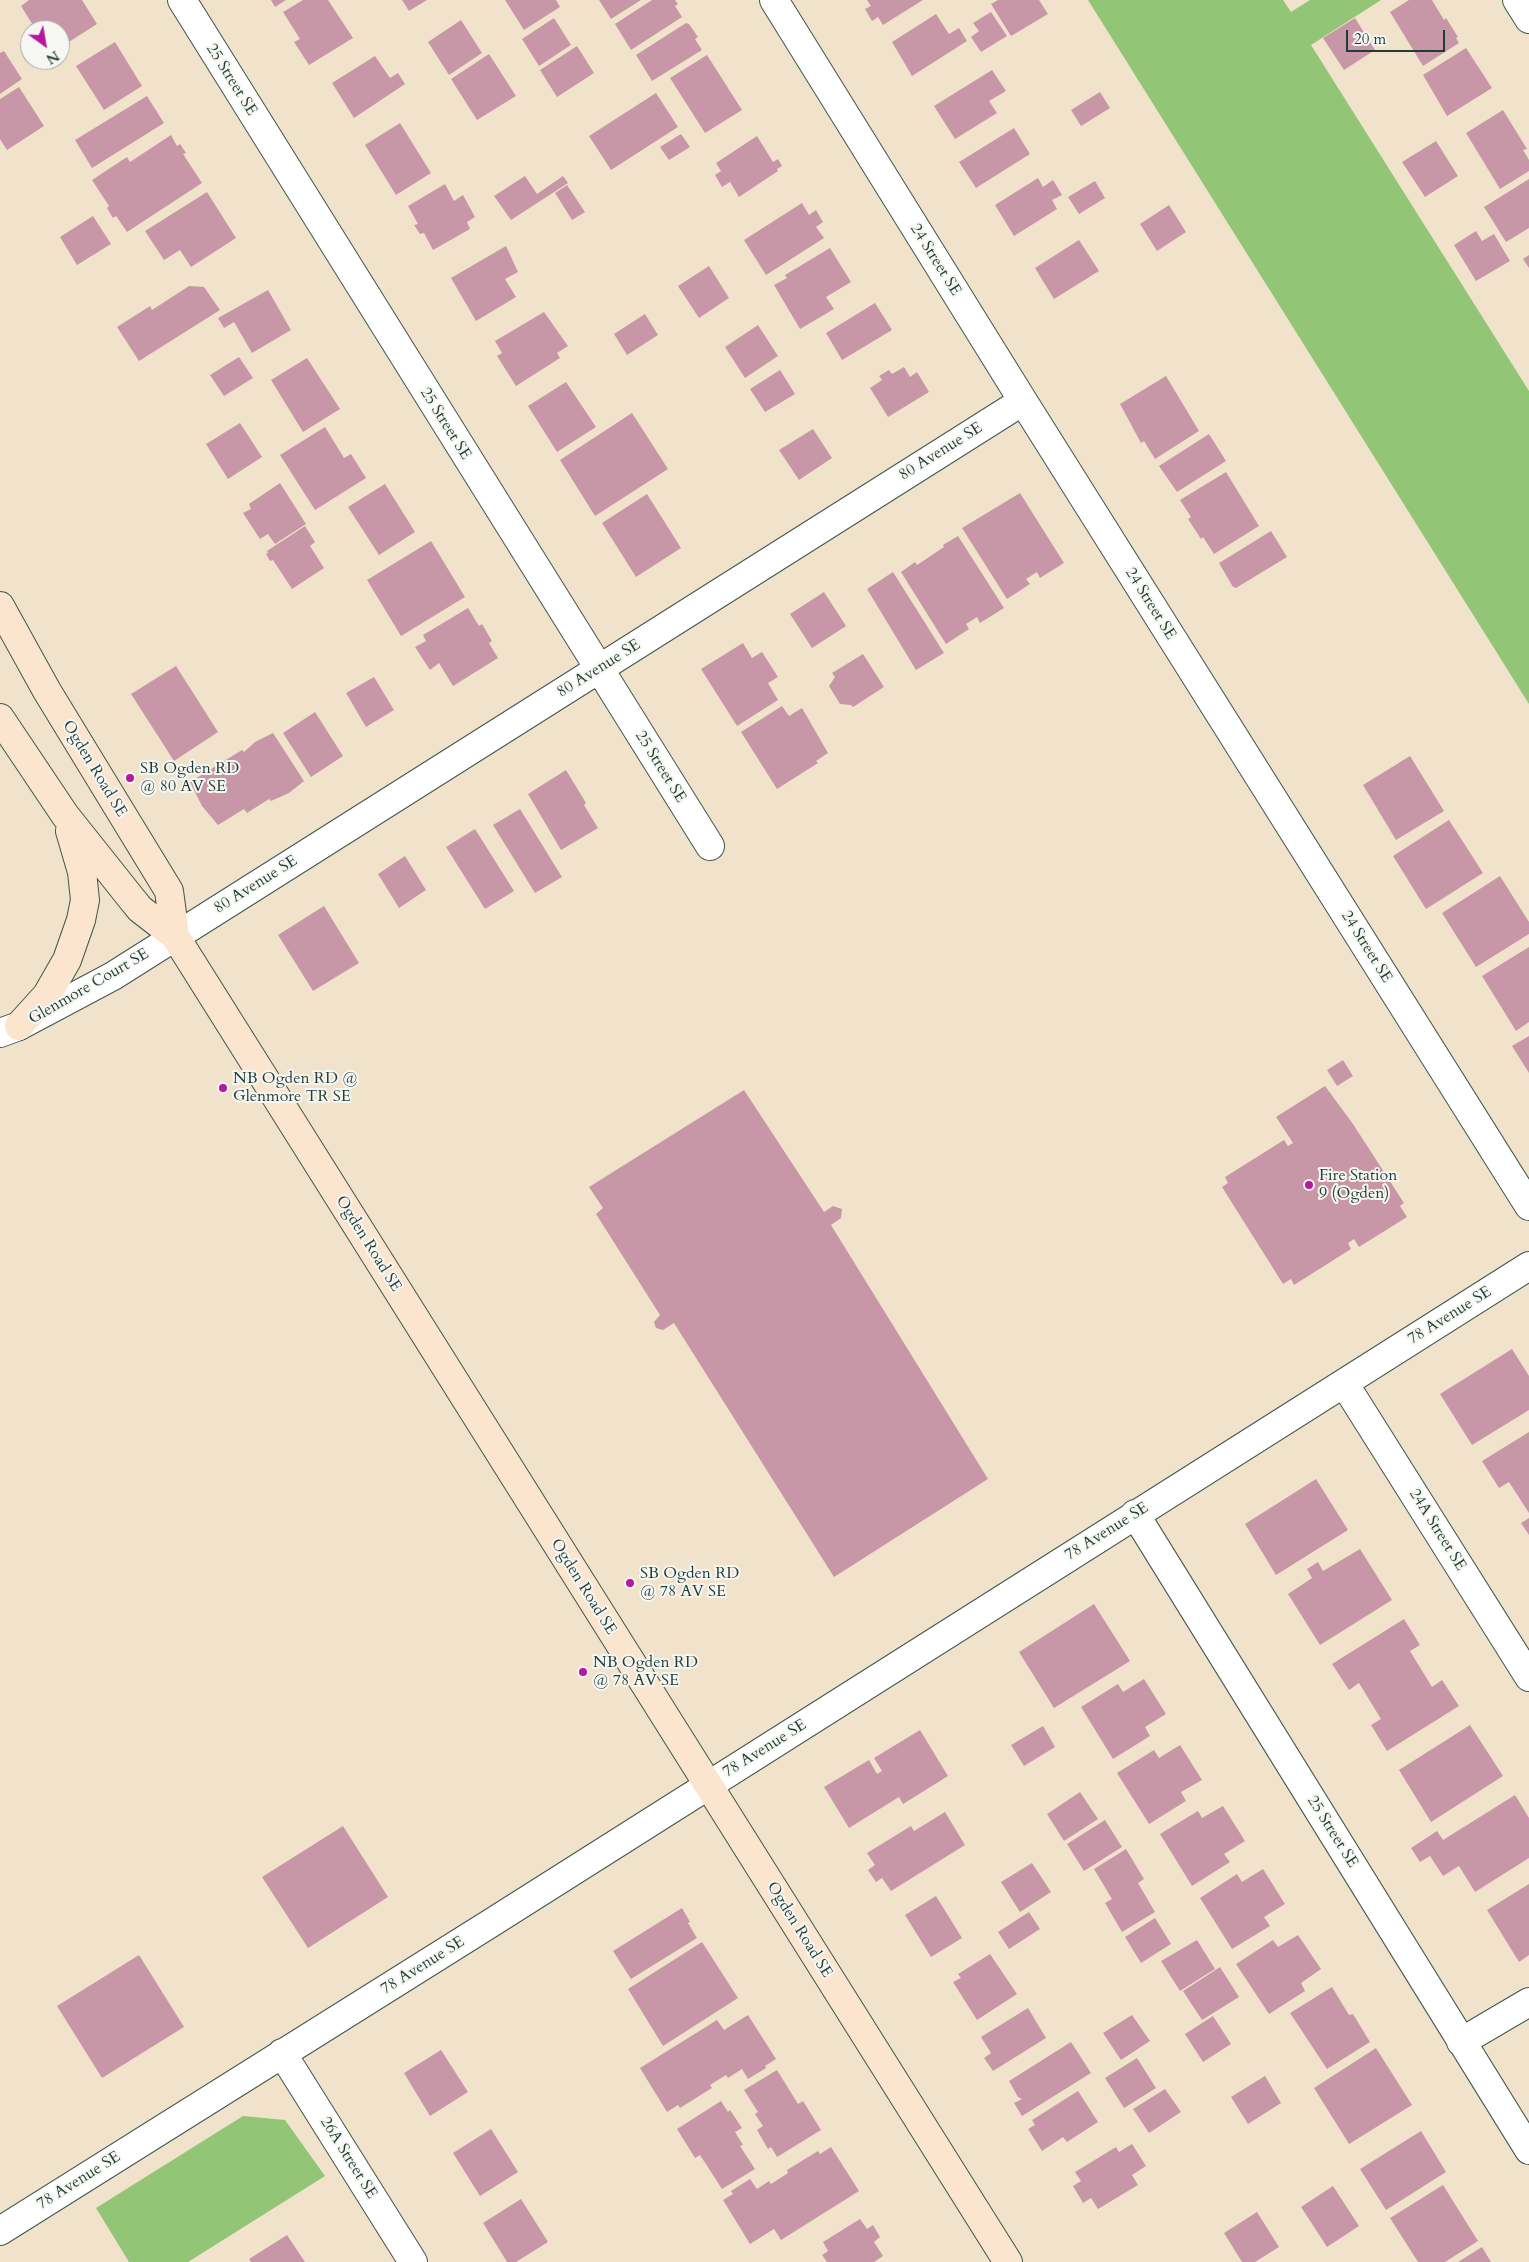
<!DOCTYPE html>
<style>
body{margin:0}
#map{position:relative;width:1529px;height:2262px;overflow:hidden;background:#f1e3cb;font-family:Cardo,serif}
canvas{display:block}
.north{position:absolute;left:20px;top:20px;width:50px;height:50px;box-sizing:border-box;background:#f6f6f2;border:1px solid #a0aca6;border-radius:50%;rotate:148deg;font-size:14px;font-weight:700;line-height:20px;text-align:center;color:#1f3d34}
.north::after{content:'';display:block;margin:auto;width:18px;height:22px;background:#b5179e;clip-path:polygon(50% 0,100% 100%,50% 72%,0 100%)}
.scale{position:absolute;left:1346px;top:30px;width:99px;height:22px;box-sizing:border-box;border:2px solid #1f3d34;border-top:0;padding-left:6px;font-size:15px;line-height:18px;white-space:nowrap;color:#1f3d34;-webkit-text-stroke:4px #f6f6f2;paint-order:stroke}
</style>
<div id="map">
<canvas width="1529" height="2262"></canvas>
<div class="north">N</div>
<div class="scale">20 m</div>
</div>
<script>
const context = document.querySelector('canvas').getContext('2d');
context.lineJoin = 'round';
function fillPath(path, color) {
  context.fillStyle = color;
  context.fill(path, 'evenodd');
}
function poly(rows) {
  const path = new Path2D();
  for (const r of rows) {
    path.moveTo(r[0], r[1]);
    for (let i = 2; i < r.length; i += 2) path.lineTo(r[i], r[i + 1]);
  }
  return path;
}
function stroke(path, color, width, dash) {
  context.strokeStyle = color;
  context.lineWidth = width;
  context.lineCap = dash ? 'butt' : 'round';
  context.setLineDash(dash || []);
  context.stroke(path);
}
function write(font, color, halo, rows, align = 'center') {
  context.font = font + ' Cardo,serif';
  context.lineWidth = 4;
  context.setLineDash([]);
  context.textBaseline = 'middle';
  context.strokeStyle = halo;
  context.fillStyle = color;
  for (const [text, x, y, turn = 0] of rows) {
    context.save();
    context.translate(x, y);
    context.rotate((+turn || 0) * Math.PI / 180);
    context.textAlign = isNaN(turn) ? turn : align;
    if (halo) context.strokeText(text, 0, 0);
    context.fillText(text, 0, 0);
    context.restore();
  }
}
const green = poly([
 [1088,0,1283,0,1291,12,1310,0,1381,0,1311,45,1529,391,1529,704],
 [243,2116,285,2120,325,2176,188,2262,129,2262,96,2208]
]);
const building = poly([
 [29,0,82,0,97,24,61,47,60,30,50,30,48,27,43,30,36,30,21,6],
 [271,0,286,0,275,7],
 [303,0,328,0,353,38,309,65,294,42,300,39,283,12],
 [402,0,427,0,409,11],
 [505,0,556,0,560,7,524,30],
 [599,0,641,0,611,19],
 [652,0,675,0,678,4,675,6,682,17,631,50,615,24],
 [867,0,923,0,883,25,878,17,872,21,865,9,871,6],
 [998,0,1039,0,1048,14,1011,36,991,4],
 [1409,0,1432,0,1444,20,1446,18,1458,37,1456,38,1459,43,1423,66,1390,12],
 [991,12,1007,36,981,52,971,37,979,31,973,23],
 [936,14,949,34,959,28,967,41,912,76,892,42],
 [554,18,571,45,539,66,522,39],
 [1355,18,1375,50,1344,70,1323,38],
 [461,20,482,53,449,75,428,42],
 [686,23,689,24,698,37,695,39,702,50,652,81,636,55],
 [115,42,142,86,104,110,76,66],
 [577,46,594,73,557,97,540,70],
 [1466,48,1492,88,1447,116,1423,75],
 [4,51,22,79,0,94,0,53],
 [489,54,516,96,477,120,451,79],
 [707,55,742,110,705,133,670,78],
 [375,56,390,78,398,73,405,84,354,118,332,83],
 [992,70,1006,91,989,101,997,113,955,139,934,106],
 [19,87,44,126,7,150,0,139,0,99],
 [1100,92,1110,108,1081,126,1071,110],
 [656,93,678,127,611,170,589,136],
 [147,96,164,123,92,168,75,140],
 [1503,110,1527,149,1523,150,1529,160,1529,171,1500,189,1466,133],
 [400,123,431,173,396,195,365,145],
 [1014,128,1030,154,976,188,959,162],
 [681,134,690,147,669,160,660,147],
 [171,135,177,146,180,144,186,153,183,154,202,183,127,232,116,216,113,218,107,208,109,206,92,180,127,157,130,162],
 [757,136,773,162,778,159,782,166,777,169,778,171,739,197,730,182,722,187,715,175,721,171,716,163],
 [1436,141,1458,176,1425,197,1402,162],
 [525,176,537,194,563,176,568,183,511,220,494,196],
 [1038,178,1043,187,1053,180,1062,195,1052,200,1057,209,1014,236,995,205],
 [1529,179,1529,228,1506,242,1484,207],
 [1095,181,1105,198,1079,214,1068,197],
 [445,184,454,201,463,195,475,217,467,222,470,229,433,250,424,233,420,234,414,225,418,224,408,206],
 [567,185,585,212,572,220,555,193],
 [207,192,236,238,191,267,180,250,164,260,145,231],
 [802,203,809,215,816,210,823,222,816,227,824,238,766,275,744,240],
 [1169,205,1186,232,1157,251,1140,224],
 [93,216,111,244,77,265,60,237],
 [1476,231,1482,241,1494,234,1510,261,1476,281,1454,245],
 [1079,240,1099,271,1054,299,1035,268],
 [506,246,518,272,505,279,516,297,476,321,451,278],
 [830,248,851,282,826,297,834,309,800,329,774,285,787,278,785,275],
 [1529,255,1529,268,1523,259],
 [709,266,729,298,699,318,678,286],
 [189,286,204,287,220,310,139,361,117,327,150,306,152,310],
 [268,290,291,330,252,353,234,322,224,328,218,318],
 [875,303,892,330,842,360,826,333],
 [544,312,568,346,557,353,560,358,516,386,497,356,502,353,495,341],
 [645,314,658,335,627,355,614,334],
 [758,325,778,356,745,378,725,347],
 [239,357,253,378,224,396,210,375],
 [307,358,340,409,303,432,271,380],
 [904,367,910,377,917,372,929,392,888,417,870,388,882,380,879,376,889,370,892,374],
 [780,370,795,394,765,412,750,389],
 [1166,376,1199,431,1155,459,1144,441,1141,443,1120,404],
 [566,382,596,427,557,452,528,406],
 [632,413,668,469,595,516,560,460],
 [240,423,262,457,228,479,206,444],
 [325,427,344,458,351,454,366,478,315,510,280,455],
 [813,429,832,458,799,480,779,450],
 [1209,434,1226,461,1177,492,1159,466],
 [1226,472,1259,526,1214,554,1203,537,1201,539,1188,519,1191,517,1180,500],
 [280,483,306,524,275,544,268,534,260,539,243,513,251,509,249,504],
 [385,484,415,532,379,555,348,507],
 [1020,493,1064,563,1040,578,1037,572,1026,579,1030,584,1007,599,962,528],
 [647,494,681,548,636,577,602,523],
 [305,526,315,542,310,546,324,568,292,589,273,560,270,561,266,554,268,553,267,551],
 [1271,531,1287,557,1236,588,1233,587,1219,563],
 [958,536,1004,608,980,623,977,617,966,624,969,629,946,644,901,572,915,562,917,565,944,547,943,545],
 [431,541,465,597,401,636,367,580],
 [893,572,944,653,916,670,867,589],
 [824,592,846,626,812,648,790,614],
 [468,608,479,626,482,624,492,641,489,643,498,658,453,686,439,663,430,670,415,647,426,641,423,635],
 [743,643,752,658,762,652,778,677,768,683,778,700,737,726,701,669],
 [863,654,884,687,853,707,851,705,840,704,829,686,835,677,832,673],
 [176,666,218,732,174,761,131,694],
 [374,677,394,710,366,727,346,693],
 [782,706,789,716,802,708,828,753,816,761,818,763,777,789,741,732],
 [315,712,343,756,311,777,283,733],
 [273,733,304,781,289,793,271,801,269,799,247,813,244,809,218,825,202,806,190,782,242,750,244,752,255,742],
 [1410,756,1444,811,1396,840,1363,785],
 [566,770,586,803,584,805,598,828,561,850,528,794],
 [520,809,562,877,535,893,493,825],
 [1449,820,1483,873,1426,909,1393,856],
 [475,829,514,891,485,909,446,847],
 [405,856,426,890,399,908,378,874],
 [1500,876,1529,922,1529,934,1476,967,1442,913],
 [324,906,359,963,313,991,278,935],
 [1529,947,1529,1022,1516,1031,1482,976],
 [1529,1036,1529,1073,1512,1046],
 [1343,1060,1353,1076,1337,1086,1327,1070],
 [1325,1086,1353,1124,1404,1203,1400,1206,1407,1217,1359,1247,1354,1239,1348,1243,1351,1249,1294,1285,1291,1279,1283,1284,1222,1187,1228,1183,1225,1177,1284,1140,1288,1146,1293,1143,1276,1117],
 [744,1090,824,1212,833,1206,842,1209,841,1218,831,1225,988,1479,834,1577,674,1323,663,1330,656,1328,654,1322,660,1315,596,1214,603,1208,589,1187],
 [1512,1349,1529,1376,1529,1410,1472,1445,1440,1394],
 [1529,1432,1529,1513,1509,1482,1499,1488,1482,1461],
 [1316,1479,1348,1530,1276,1575,1245,1524],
 [1529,1518,1529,1535,1521,1523],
 [1360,1549,1392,1600,1320,1645,1288,1594,1312,1578,1307,1569,1318,1562,1323,1571],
 [1094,1604,1130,1661,1054,1708,1019,1652],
 [1404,1619,1420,1645,1410,1651,1432,1687,1442,1680,1459,1706,1387,1751,1371,1725,1381,1719,1359,1683,1349,1690,1332,1664],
 [1144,1679,1166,1714,1145,1727,1150,1736,1113,1759,1081,1707,1118,1684,1123,1692],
 [1470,1725,1503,1776,1431,1822,1399,1770],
 [1043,1726,1055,1747,1024,1766,1011,1745],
 [920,1730,948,1776,903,1804,899,1797,849,1828,824,1787,869,1760,877,1774,882,1771,874,1758],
 [1180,1745,1202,1780,1181,1792,1186,1801,1149,1824,1117,1773,1154,1750,1159,1758],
 [1080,1792,1098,1819,1064,1841,1047,1814],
 [1515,1795,1529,1818,1529,1858,1475,1892,1459,1866,1443,1876,1430,1856,1420,1862,1411,1848,1437,1831,1443,1840],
 [1223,1806,1245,1841,1224,1854,1230,1862,1192,1886,1160,1834,1198,1811,1202,1818],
 [945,1812,965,1845,891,1891,882,1878,876,1882,868,1870,875,1865,867,1853,911,1826,914,1831],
 [1105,1820,1122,1847,1084,1871,1067,1844],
 [343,1826,388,1897,308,1948,262,1877],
 [1126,1849,1144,1879,1138,1883,1155,1912,1122,1932,1105,1903,1112,1899,1094,1869],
 [1032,1863,1051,1892,1020,1912,1001,1882],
 [1263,1869,1285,1904,1264,1917,1270,1926,1232,1949,1200,1898,1237,1874,1242,1882],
 [1529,1884,1529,1955,1519,1962,1487,1910],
 [936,1896,962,1938,931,1957,905,1915],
 [682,1908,690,1922,688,1923,697,1938,631,1979,613,1951],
 [1029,1912,1040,1929,1009,1949,998,1932],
 [1155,1918,1171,1944,1141,1963,1125,1937],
 [1298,1935,1321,1969,1301,1983,1305,1991,1269,2014,1236,1964,1273,1940,1278,1947],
 [1197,1940,1215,1969,1180,1991,1161,1961],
 [702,1942,738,1998,663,2046,628,1989],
 [990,1954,1017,1994,977,2020,953,1982,961,1978,958,1974],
 [139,1955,184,2027,102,2078,57,2006],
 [1220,1967,1239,1997,1202,2020,1183,1991],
 [1332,1987,1349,2015,1353,2014,1370,2042,1327,2069,1290,2013],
 [1028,2008,1046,2038,993,2071,984,2058,991,2053,981,2037],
 [748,2015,776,2059,765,2066,766,2068,748,2079,742,2069,728,2078,726,2075,710,2085,712,2088,680,2108,678,2105,667,2112,640,2068,717,2020,724,2030],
 [1132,2015,1150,2041,1121,2060,1103,2033],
 [1213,2016,1231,2044,1203,2062,1185,2034],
 [1071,2042,1091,2073,1022,2116,1014,2103,1022,2099,1018,2097,1009,2081],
 [1376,2048,1412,2105,1349,2144,1314,2088],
 [441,2050,468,2092,430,2116,404,2073],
 [1137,2058,1156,2088,1124,2108,1105,2078],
 [777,2070,798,2104,803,2101,821,2130,777,2157,771,2147,768,2149,757,2130,763,2126,755,2114,758,2112,744,2090],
 [1265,2076,1281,2103,1248,2124,1231,2097],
 [1165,2089,1181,2112,1149,2133,1133,2109],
 [1078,2091,1098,2122,1067,2142,1063,2137,1042,2151,1028,2129,1035,2125,1032,2120],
 [721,2101,728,2112,730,2110,742,2128,735,2132,743,2145,740,2146,755,2169,722,2189,700,2155,695,2158,677,2129],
 [491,2129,518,2172,480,2196,453,2153],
 [1421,2131,1446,2172,1386,2210,1360,2169],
 [1132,2144,1146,2166,1132,2175,1138,2185,1098,2209,1091,2198,1083,2203,1073,2186,1081,2181,1075,2172,1116,2147,1119,2152],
 [831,2147,859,2191,781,2240,774,2229,750,2244,723,2200,733,2194,731,2191,750,2179,757,2189,769,2181,771,2184,788,2173,787,2170,818,2151,820,2154],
 [1443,2185,1478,2241,1445,2262,1418,2262,1390,2218],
 [1333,2186,1359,2226,1327,2247,1301,2207],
 [521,2199,548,2242,516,2262,507,2262,483,2223],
 [1257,2212,1279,2247,1255,2262,1242,2262,1224,2233],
 [860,2219,867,2229,873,2225,880,2237,874,2242,883,2256,874,2262,827,2262,822,2255,828,2251,823,2242],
 [287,2235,305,2262,251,2262,249,2259],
 [1482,2247,1491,2262,1458,2262]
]);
const street = poly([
 [182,0,710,846],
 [774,0,1023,401,1529,1206],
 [1517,0,1529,19],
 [0,1033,19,1026,113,976,1023,401],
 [1344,1383,1529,1677],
 [1135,1514,1529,2150],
 [1461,2042,1529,2002],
 [282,2053,413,2262],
 [0,2231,491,1923,1529,1266]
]);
const secondary = poly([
 [0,606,47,691,169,891,175,936],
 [0,718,65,815,131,898,140,909,175,936,1008,2262],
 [19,1026,47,995,67,960,81,920,85,900,82,872,70,831]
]);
const markers = [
 [130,778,5,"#b5179e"],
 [223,1088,5,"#b5179e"],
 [1309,1185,5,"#b5179e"],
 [630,1583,5,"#b5179e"],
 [583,1672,5,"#b5179e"]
];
const streetNames = [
 ["25 Street SE",231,80,58],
 ["24 Street SE",935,260,58],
 ["25 Street SE",445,424,58],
 ["80 Avenue SE",941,452,-32],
 ["24 Street SE",1150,604,58],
 ["80 Avenue SE",599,669,-32],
 ["25 Street SE",660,767,58],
 ["Ogden Road SE",94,769,59],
 ["80 Avenue SE",256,885,-32],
 ["24 Street SE",1366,947,58],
 ["Glenmore Court SE",89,987,-30],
 ["Ogden Road SE",368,1244,58],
 ["78 Avenue SE",1450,1316,-32],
 ["24A Street SE",1437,1530,58],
 ["78 Avenue SE",1107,1532,-32],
 ["Ogden Road SE",583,1587,58],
 ["78 Avenue SE",765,1749,-32],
 ["25 Street SE",1332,1832,58],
 ["Ogden Road SE",799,1930,58],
 ["78 Avenue SE",423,1966,-32],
 ["26A Street SE",348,2158,58],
 ["78 Avenue SE",79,2181,-32]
];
const poiNames = [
 ["SB Ogden RD",140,769],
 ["@ 80 AV SE",140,787],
 ["NB Ogden RD @",233,1079],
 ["Glenmore TR SE",233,1097],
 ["Fire Station",1319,1176],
 ["9 (Ogden)",1319,1194],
 ["SB Ogden RD",640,1574],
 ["@ 78 AV SE",640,1592],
 ["NB Ogden RD",593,1663],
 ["@ 78 AV SE",593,1681]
];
fillPath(green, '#92c576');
fillPath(building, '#c897a7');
stroke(street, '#3e564b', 30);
stroke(secondary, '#3e564b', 30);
stroke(street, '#fff', 28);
stroke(secondary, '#fce5cf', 28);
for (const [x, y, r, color] of markers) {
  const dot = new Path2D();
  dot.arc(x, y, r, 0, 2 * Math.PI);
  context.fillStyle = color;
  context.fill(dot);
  stroke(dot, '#f6f6f2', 2);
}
write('16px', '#1f3d34', '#f6f6f2', streetNames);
write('16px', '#1f3d34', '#f6f6f2', poiNames, 'left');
</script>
